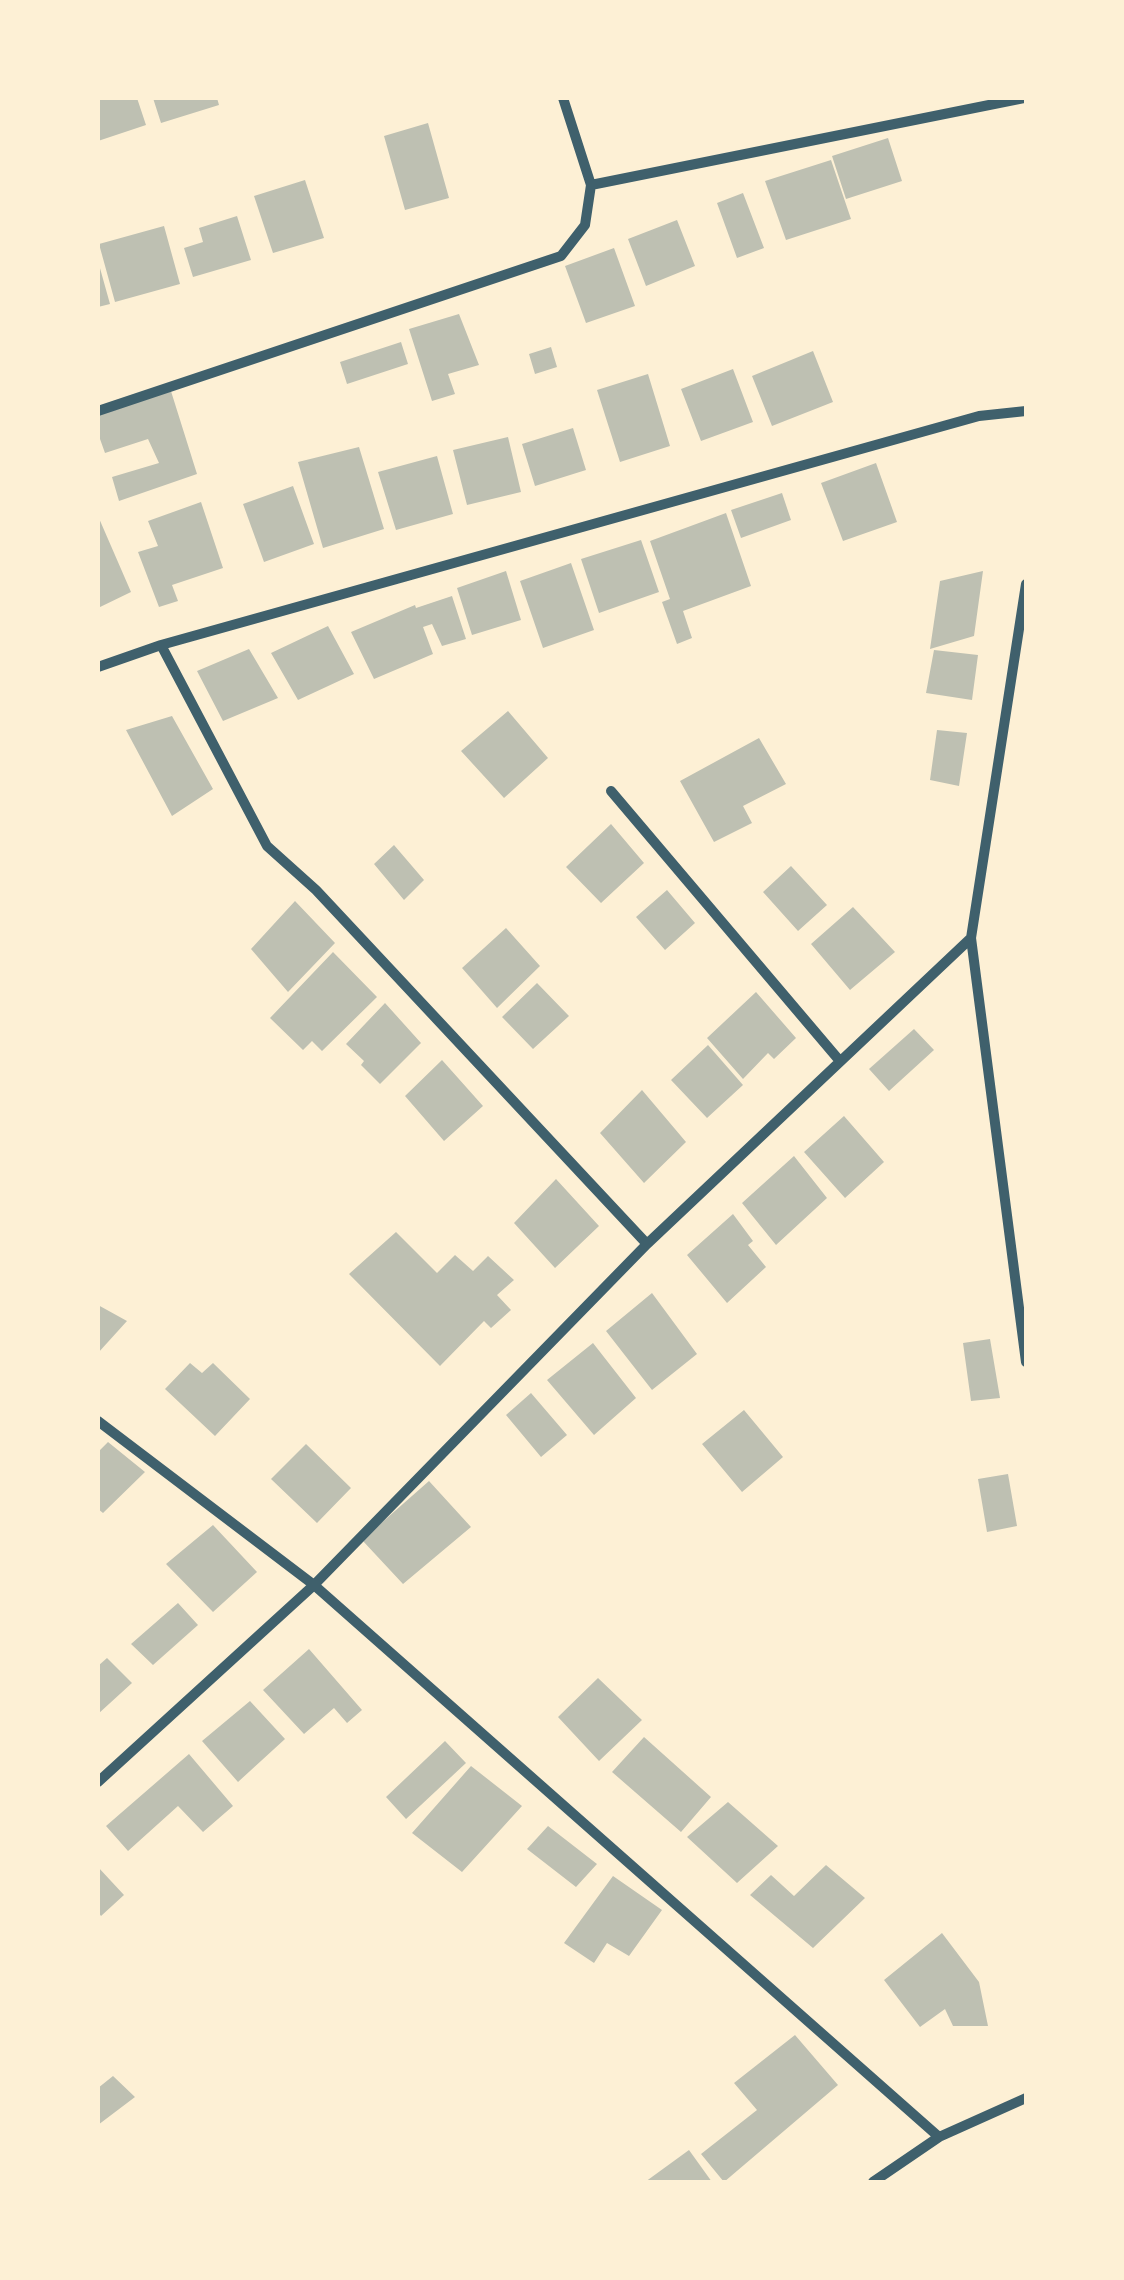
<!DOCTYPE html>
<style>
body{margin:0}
#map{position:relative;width:1124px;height:2280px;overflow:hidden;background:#fdf0d5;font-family:"Nunito Sans",sans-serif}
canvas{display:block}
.frame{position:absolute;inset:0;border:100px solid #fdf0d5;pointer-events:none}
</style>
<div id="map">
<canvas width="1124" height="2280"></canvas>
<div class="frame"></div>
</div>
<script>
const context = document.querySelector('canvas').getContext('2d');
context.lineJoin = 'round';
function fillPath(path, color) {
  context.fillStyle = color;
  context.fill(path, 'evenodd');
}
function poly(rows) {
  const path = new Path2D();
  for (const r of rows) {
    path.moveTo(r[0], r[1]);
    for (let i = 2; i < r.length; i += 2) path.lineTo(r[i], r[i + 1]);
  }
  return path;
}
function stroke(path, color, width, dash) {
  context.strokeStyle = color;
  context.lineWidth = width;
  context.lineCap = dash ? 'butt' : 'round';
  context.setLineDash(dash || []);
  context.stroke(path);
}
const building = poly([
 [98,98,137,98,146,125,98,141],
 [153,98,217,98,219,105,161,123],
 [428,123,449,198,405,210,384,136],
 [888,138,902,181,846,199,832,156],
 [831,160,851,219,786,240,765,181],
 [305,180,324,238,273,253,254,196],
 [743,193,764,248,737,258,717,203],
 [237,216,251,260,193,277,184,248,203,242,199,228],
 [677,220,695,266,646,286,628,239],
 [164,226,180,284,115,302,99,244],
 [614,248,635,306,586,323,565,266],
 [98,261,110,304,98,307],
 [459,314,479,365,448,374,455,394,432,401,409,329],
 [401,342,408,364,347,384,340,362],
 [551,347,557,367,535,374,529,354],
 [813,351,833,402,772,426,752,376],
 [733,369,753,422,701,441,681,389],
 [648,374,670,446,620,462,597,390],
 [170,388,197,474,119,501,112,477,159,463,148,439,105,453,100,439,98,440,98,415],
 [573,428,586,470,535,486,522,444],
 [508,437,521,492,467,505,453,450],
 [359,447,384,529,323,548,298,462],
 [437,456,453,514,396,530,378,472],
 [876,463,897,522,843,541,821,483],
 [293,486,314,544,264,562,243,504],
 [782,493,791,520,741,538,731,510],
 [201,502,223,568,172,585,178,601,159,607,138,552,158,546,148,521],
 [726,513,751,586,683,611,692,638,677,644,662,602,670,599,650,541],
 [98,516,131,592,98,608],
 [641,540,659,592,599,613,581,559],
 [571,563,594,630,543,648,520,581],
 [506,571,521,620,472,635,457,588],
 [983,571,974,636,930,649,940,581],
 [452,596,466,639,442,646,432,624,423,627,433,654,374,679,351,632,415,605,416,608],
 [328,626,354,674,298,700,271,653],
 [249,649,278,698,223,721,197,671],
 [934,650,978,655,972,700,926,693],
 [508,711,548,758,504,798,461,751],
 [172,716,213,789,172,816,126,730],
 [937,730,967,733,959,786,930,780],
 [759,738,786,784,743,806,752,823,714,842,680,781],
 [611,824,644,863,601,903,566,867],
 [394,845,424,880,404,900,374,864],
 [791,866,827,905,798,931,763,892],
 [667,890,695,923,665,950,636,917],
 [295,901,335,943,288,992,251,949],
 [853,907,895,952,850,990,811,944],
 [506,928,540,966,497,1008,462,968],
 [333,952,377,997,322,1051,312,1041,303,1050,270,1018],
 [537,983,569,1016,533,1049,502,1017],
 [756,992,796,1038,774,1059,768,1053,743,1079,707,1038],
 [385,1003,421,1043,380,1084,361,1065,364,1061,346,1044],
 [914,1029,934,1050,889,1091,869,1069],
 [708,1045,743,1085,707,1118,671,1080],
 [442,1060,483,1106,444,1141,405,1096],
 [642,1090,686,1142,644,1183,600,1133],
 [844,1116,884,1162,845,1198,804,1152],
 [794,1156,827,1198,776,1245,742,1203],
 [556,1179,599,1226,555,1268,514,1223],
 [733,1214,753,1241,748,1245,766,1267,727,1303,687,1255],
 [396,1232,437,1273,455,1255,473,1271,488,1256,514,1280,497,1295,511,1310,491,1328,484,1321,440,1366,349,1274],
 [652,1293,697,1354,652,1390,606,1331],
 [98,1305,127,1321,98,1353],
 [990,1339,1000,1398,971,1401,963,1343],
 [593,1343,636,1398,594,1435,547,1380],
 [190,1363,202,1373,213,1363,250,1399,215,1436,165,1389],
 [531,1393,567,1435,541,1457,506,1415],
 [744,1410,783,1457,742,1492,702,1444],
 [108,1442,145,1472,103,1513,98,1509,98,1452],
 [306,1444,351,1488,317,1523,271,1479],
 [1008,1474,1017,1526,987,1532,978,1479],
 [429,1481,471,1527,403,1584,362,1540],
 [213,1525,257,1572,213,1612,166,1564],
 [178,1603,198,1625,153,1665,131,1644],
 [309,1649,362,1710,347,1723,334,1708,304,1734,263,1690],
 [107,1658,132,1683,98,1714,98,1666],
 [598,1678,642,1720,599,1761,558,1717],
 [250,1701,285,1739,238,1782,202,1741],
 [644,1737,711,1797,681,1832,612,1772],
 [445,1741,466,1763,406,1819,386,1797],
 [189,1754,233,1806,203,1832,178,1806,128,1851,106,1826],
 [471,1766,522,1806,462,1872,412,1833],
 [728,1802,778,1846,737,1883,687,1837],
 [548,1826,597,1864,576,1887,527,1849],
 [826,1865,865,1898,813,1948,750,1895,771,1875,794,1896],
 [98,1867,124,1895,101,1916,98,1912],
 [613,1876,662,1910,629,1956,607,1943,594,1963,564,1943],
 [942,1933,979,1982,988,2026,953,2026,945,2009,920,2027,884,1980],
 [795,2035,838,2085,724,2182,701,2154,757,2110,734,2083],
 [113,2076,135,2097,98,2125,98,2088],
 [689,2150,712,2182,645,2182]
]);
const minor = poly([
 [591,185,1024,98],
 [98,411,561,256,585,225,591,185,563,98],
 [1026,584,971,938,1026,1362],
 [161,645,267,846,316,890,647,1244],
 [98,667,161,645,979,416,1026,411],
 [611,791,839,1060],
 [98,1421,314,1585,939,2137],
 [98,1782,314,1585,647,1244,971,938],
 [873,2182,939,2137,1026,2098]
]);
fillPath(building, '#bec0b2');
stroke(minor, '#3f606c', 10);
</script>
